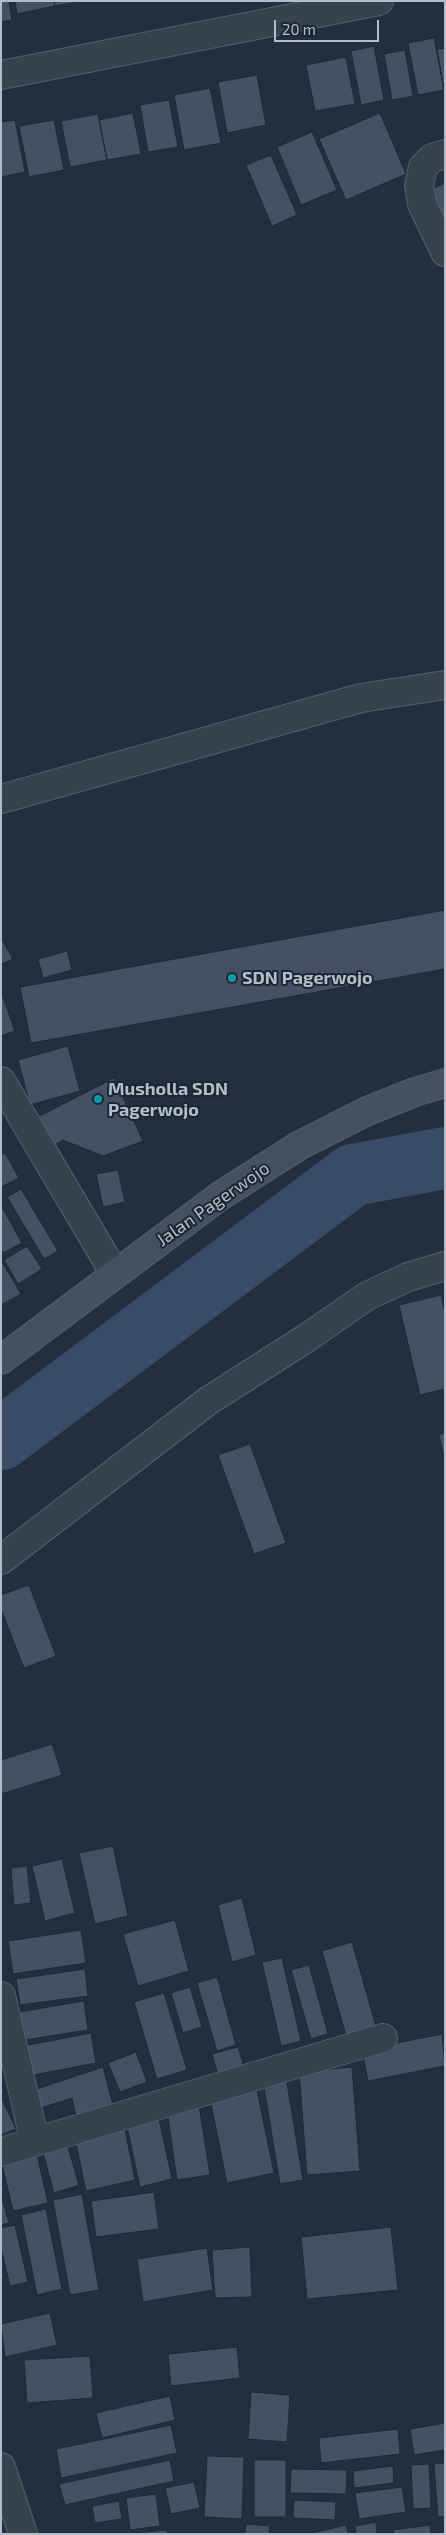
<!DOCTYPE html>
<style>
body{margin:0}
#map{position:relative;width:446px;height:2535px;overflow:hidden;background:#242f3e;font-family:"Exo 2",sans-serif}
canvas{display:block}
.frame{position:absolute;inset:0;border:2px solid #b4bcc9;pointer-events:none}
.scale{position:absolute;left:274px;top:20px;width:105px;height:22px;box-sizing:border-box;border:2px solid #b4bcc9;border-top:0;padding-left:6px;font-size:15px;line-height:18px;white-space:nowrap;color:#b4bcc9;-webkit-text-stroke:4px #1d2633;paint-order:stroke}
</style>
<div id="map">
<canvas width="446" height="2535"></canvas>
<div class="frame"></div>
<div class="scale">20 m</div>
</div>
<script>
const context = document.querySelector('canvas').getContext('2d');
context.lineJoin = 'round';
function poly(rows) {
  const path = new Path2D();
  for (const r of rows) {
    path.moveTo(r[0], r[1]);
    for (let i = 2; i < r.length; i += 2) path.lineTo(r[i], r[i + 1]);
  }
  return path;
}
function stroke(path, color, width, dash) {
  context.strokeStyle = color;
  context.lineWidth = width;
  context.lineCap = dash ? 'butt' : 'round';
  context.setLineDash(dash || []);
  context.stroke(path);
}
function fillPath(path, color) {
  context.fillStyle = color;
  context.fill(path, 'evenodd');
}
function write(font, color, halo, rows, align = 'center') {
  context.font = font + ' "Exo 2",sans-serif';
  context.lineWidth = 4;
  context.setLineDash([]);
  context.textBaseline = 'middle';
  context.strokeStyle = halo;
  context.fillStyle = color;
  for (const [text, x, y, turn = 0] of rows) {
    context.save();
    context.translate(x, y);
    context.rotate((+turn || 0) * Math.PI / 180);
    context.textAlign = isNaN(turn) ? turn : align;
    if (halo) context.strokeText(text, 0, 0);
    context.fillText(text, 0, 0);
    context.restore();
  }
}
const river = poly([
 [1,1439,353,1175,445,1158]
]);
const building = poly([
 [1,1,9,1,12,20,1,22,1,1],
 [15,1,54,1,55,6,17,14,15,1],
 [54,1,83,1,55,6,54,1],
 [434,38,444,90,418,95,408,43,434,38],
 [374,46,384,100,361,105,351,51,374,46],
 [445,48,445,90,444,90,437,49,445,48],
 [405,50,413,96,392,100,384,54,405,50],
 [346,57,355,104,315,111,306,65,346,57],
 [257,75,266,125,227,133,218,82,257,75],
 [210,88,221,143,184,150,174,95,210,88],
 [169,100,178,147,148,152,140,105,169,100],
 [133,113,141,154,107,160,99,120,133,113],
 [380,113,406,174,346,200,319,139,380,113],
 [98,114,107,160,70,167,61,121,98,114],
 [15,120,25,172,1,177,1,122,15,120],
 [54,120,64,170,29,177,19,126,54,120],
 [312,132,337,190,301,205,277,147,312,132],
 [271,155,297,215,272,226,246,165,271,155],
 [445,183,445,240,423,193,445,183],
 [445,910,445,969,31,1043,20,987,445,910],
 [1,938,13,959,1,964,1,938],
 [67,951,72,970,43,978,38,959,67,951],
 [1,992,15,1031,1,1036,1,992],
 [68,1046,80,1091,30,1105,18,1060,68,1046],
 [114,1078,143,1141,103,1156,63,1140,53,1146,32,1120,114,1078],
 [5,1153,19,1178,1,1187,1,1155,5,1153],
 [118,1170,125,1202,103,1207,96,1174,118,1170],
 [21,1189,58,1251,44,1259,7,1197,21,1189],
 [1,1205,22,1243,3,1253,1,1249,1,1205],
 [27,1246,42,1269,18,1284,4,1260,27,1246],
 [1,1260,21,1294,1,1305,1,1260],
 [441,1295,445,1313,445,1389,420,1395,399,1305,441,1295],
 [445,1433,445,1462,439,1435,445,1433],
 [250,1444,286,1543,254,1554,218,1455,250,1444],
 [29,1585,56,1656,24,1668,1,1609,1,1595,29,1585],
 [52,1744,62,1775,1,1794,1,1760,52,1744],
 [113,1846,128,1916,95,1924,79,1853,113,1846],
 [62,1859,75,1913,45,1921,32,1866,62,1859],
 [27,1866,31,1903,14,1905,11,1868,27,1866],
 [242,1898,256,1955,232,1962,218,1905,242,1898],
 [175,1920,189,1971,138,1986,123,1934,175,1920],
 [81,1930,86,1963,13,1974,8,1941,81,1930],
 [352,1942,377,2030,347,2039,322,1951,352,1942],
 [282,1958,301,2041,281,2046,262,1962,282,1958],
 [309,1965,328,2034,311,2039,291,1970,309,1965],
 [85,1969,88,1996,20,2005,16,1979,85,1969],
 [217,1977,236,2045,217,2051,197,1983,217,1977],
 [190,1987,202,2027,183,2033,171,1993,190,1987],
 [164,1993,187,2070,157,2079,134,2002,164,1993],
 [84,2001,88,2030,12,2042,7,2014,84,2001],
 [91,2033,96,2063,23,2077,18,2047,91,2033],
 [442,2034,445,2066,368,2081,362,2050,442,2034],
 [238,2047,244,2067,218,2075,212,2054,238,2047],
 [136,2052,147,2082,120,2092,108,2063,136,2052],
 [103,2067,113,2105,76,2116,72,2098,31,2111,25,2093,103,2067],
 [352,2067,360,2171,307,2175,299,2072,352,2067],
 [286,2077,303,2180,280,2184,263,2081,286,2077],
 [256,2085,274,2173,227,2183,209,2094,256,2085],
 [1,2097,16,2129,1,2135,1,2097],
 [199,2105,210,2175,177,2180,167,2110,199,2105],
 [158,2114,172,2179,140,2187,126,2122,158,2114],
 [124,2124,135,2180,86,2191,74,2134,124,2124],
 [68,2147,79,2185,54,2193,43,2153,68,2147],
 [36,2150,48,2203,13,2211,1,2160,36,2150],
 [154,2192,159,2229,96,2237,91,2201,154,2192],
 [82,2194,99,2290,70,2295,53,2200,82,2194],
 [1,2202,3,2202,9,2223,1,2225,1,2202],
 [46,2209,62,2289,37,2295,21,2215,46,2209],
 [15,2225,28,2282,10,2286,1,2248,1,2228,15,2225],
 [391,2227,398,2290,307,2299,301,2237,391,2227],
 [250,2247,252,2297,215,2298,212,2250,250,2247],
 [207,2248,213,2290,143,2302,137,2259,207,2248],
 [50,2313,57,2345,5,2357,1,2324,50,2313],
 [237,2347,240,2378,171,2386,168,2354,237,2347],
 [90,2356,93,2398,27,2403,24,2360,90,2356],
 [251,2392,290,2395,287,2442,248,2439,251,2392],
 [170,2396,175,2420,102,2438,96,2413,170,2396],
 [445,2423,445,2450,414,2455,410,2429,445,2423],
 [171,2425,177,2453,61,2478,56,2449,171,2425],
 [398,2429,400,2454,321,2463,319,2438,398,2429],
 [207,2456,244,2457,242,2519,204,2517,207,2456],
 [170,2460,174,2481,65,2505,59,2484,170,2460],
 [254,2460,286,2460,286,2517,254,2517,254,2460],
 [445,2463,445,2516,438,2517,434,2464,445,2463],
 [429,2464,431,2508,413,2509,411,2465,429,2464],
 [393,2466,394,2483,354,2488,353,2471,393,2466],
 [291,2469,347,2470,346,2494,290,2493,291,2469],
 [194,2482,200,2508,171,2514,165,2488,194,2482],
 [402,2487,406,2512,359,2519,355,2493,402,2487],
 [156,2494,160,2526,130,2530,126,2498,156,2494],
 [294,2500,336,2502,335,2520,293,2518,294,2500],
 [119,2501,122,2519,95,2523,92,2506,119,2501],
 [376,2522,377,2534,356,2534,355,2526,376,2522],
 [246,2524,270,2526,269,2534,245,2534,246,2524],
 [346,2525,348,2534,308,2534,346,2525],
 [430,2525,431,2534,394,2534,393,2530,430,2525],
 [167,2530,168,2534,127,2534,167,2530]
]);
const minor = poly([
 [1,75,379,1],
 [445,154,432,158,423,167,419,186,422,204,445,252],
 [1,799,361,698,445,685],
 [1,1081,115,1274],
 [1,1560,208,1401,308,1337,367,1296,408,1277,445,1266],
 [1,1996,35,2142],
 [1,2152,383,2038],
 [1,2467,23,2534]
]);
const secondary = poly([
 [1,1360,220,1196,300,1145,365,1112,415,1092,445,1083]
]);
const markers = [
 [232,978,5,"#0f9aa8"],
 [98,1099,5,"#0f9aa8"]
];
const poiNames = [
 ["SDN Pagerwojo",242,978],
 ["Musholla SDN",108,1089],
 ["Pagerwojo",108,1110]
];
const streetNames = [
 ["Jalan Pagerwojo",213,1204,-35]
];
stroke(river, '#394c67', 62);
fillPath(building, '#455162');
stroke(building, '#1f2835', 1);
stroke(minor, '#565f6c', 30);
stroke(secondary, '#565f6c', 30);
stroke(minor, '#38414e', 28);
stroke(secondary, '#465061', 28);
for (const [x, y, r, color] of markers) {
  const dot = new Path2D();
  dot.arc(x, y, r, 0, 2 * Math.PI);
  context.fillStyle = color;
  context.fill(dot);
  stroke(dot, '#1d2633', 2);
}
write('bold 18px', '#b4bcc9', '#1d2633', poiNames, 'left');
write('18px', '#b4bcc9', '#1d2633', streetNames);
</script>
